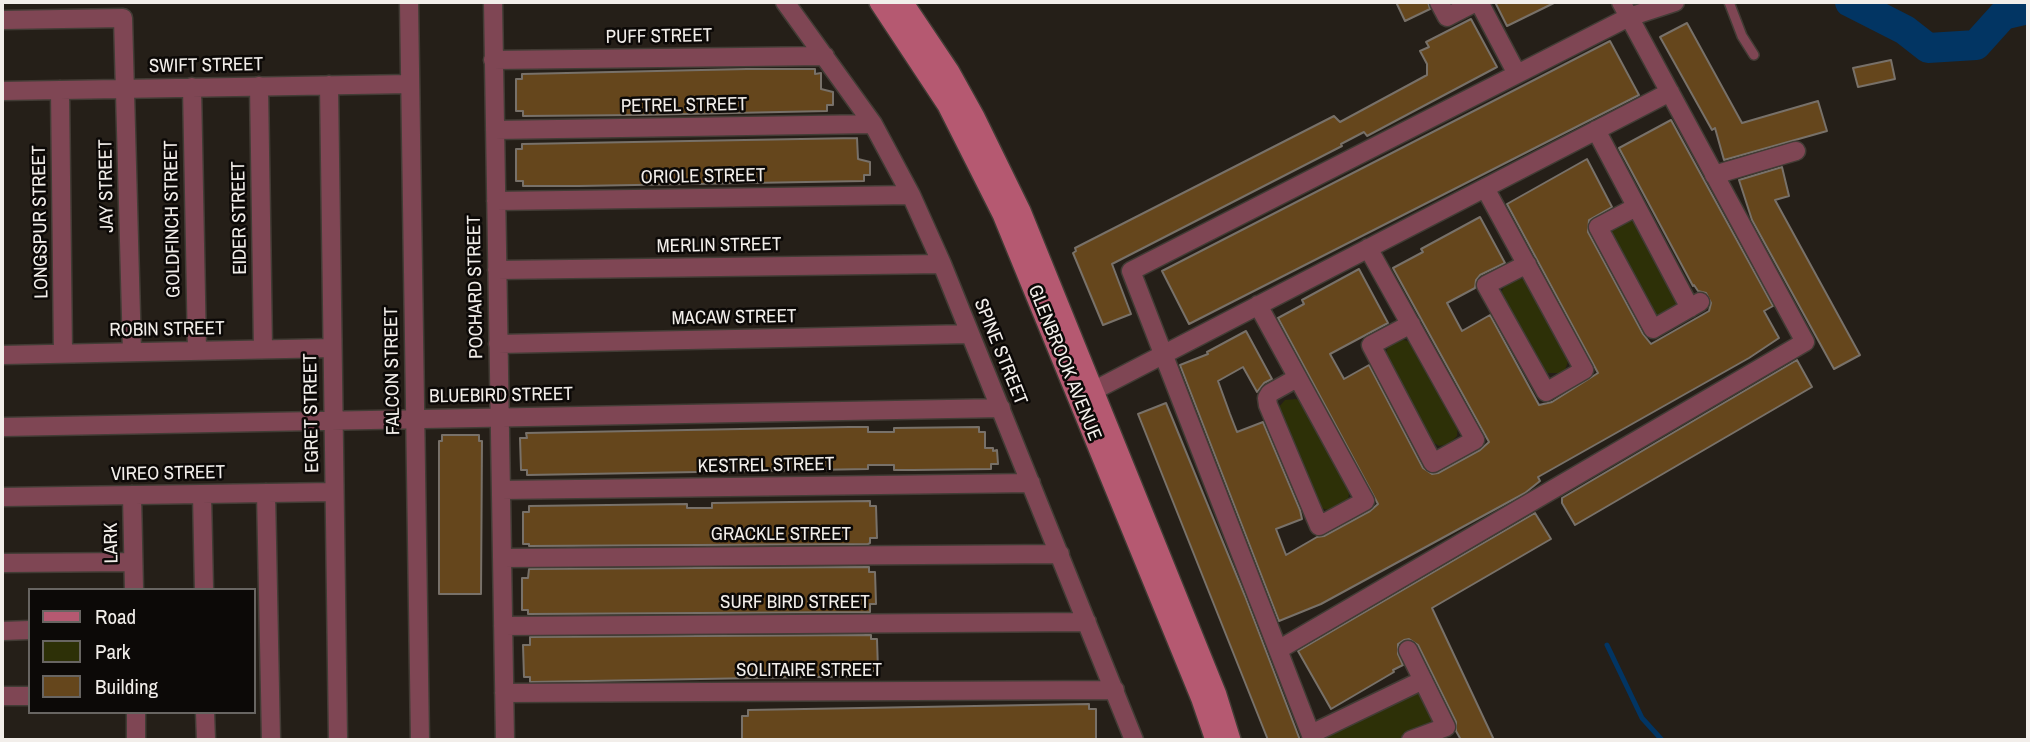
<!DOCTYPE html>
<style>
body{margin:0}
#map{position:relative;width:2030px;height:742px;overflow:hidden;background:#251f18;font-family:"Archivo Narrow",sans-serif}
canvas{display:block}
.frame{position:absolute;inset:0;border:4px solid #f2eeea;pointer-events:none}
.legend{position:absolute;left:28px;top:588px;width:228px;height:126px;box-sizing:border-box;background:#0c0907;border:2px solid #686562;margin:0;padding:9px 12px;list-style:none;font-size:21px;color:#f2eeea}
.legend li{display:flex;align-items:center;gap:14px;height:35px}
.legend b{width:35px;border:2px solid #686562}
</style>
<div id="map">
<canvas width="2030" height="742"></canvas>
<div class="frame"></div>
<ul class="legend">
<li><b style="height:9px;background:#b55971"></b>Road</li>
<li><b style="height:19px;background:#2d3007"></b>Park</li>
<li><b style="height:19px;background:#65461c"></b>Building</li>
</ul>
</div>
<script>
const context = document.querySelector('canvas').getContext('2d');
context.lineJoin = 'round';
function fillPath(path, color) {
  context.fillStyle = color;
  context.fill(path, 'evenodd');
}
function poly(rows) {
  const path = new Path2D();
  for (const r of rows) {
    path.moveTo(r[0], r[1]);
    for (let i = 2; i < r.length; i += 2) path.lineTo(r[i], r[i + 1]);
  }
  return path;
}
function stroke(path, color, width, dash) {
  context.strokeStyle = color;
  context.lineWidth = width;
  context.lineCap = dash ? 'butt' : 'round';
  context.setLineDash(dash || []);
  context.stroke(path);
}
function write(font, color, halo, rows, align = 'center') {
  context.font = font + ' "Archivo Narrow",sans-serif';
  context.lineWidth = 5;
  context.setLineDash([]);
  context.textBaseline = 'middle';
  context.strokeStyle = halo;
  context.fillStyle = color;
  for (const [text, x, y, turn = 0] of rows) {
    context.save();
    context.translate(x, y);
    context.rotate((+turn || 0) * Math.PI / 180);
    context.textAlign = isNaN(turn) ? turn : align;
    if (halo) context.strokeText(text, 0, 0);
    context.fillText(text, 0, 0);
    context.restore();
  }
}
const green = poly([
 [1626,220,1636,222,1679,301,1678,306,1659,316,1654,314,1611,234,1613,229],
 [1516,278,1527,280,1569,359,1565,370,1561,373,1544,373,1502,298,1501,293,1506,283],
 [1400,339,1411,342,1458,425,1457,436,1449,444,1439,446,1429,440,1386,359,1387,349,1391,344],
 [1296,399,1301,401,1350,488,1348,500,1333,511,1320,508,1278,408,1285,400],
 [1411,693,1424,695,1433,717,1430,723,1420,730,1396,740,1321,740]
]);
const stream = poly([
 [1607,645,1642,718,1662,740]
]);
const river = poly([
 [1850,2,1905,30,1928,48,1976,45,2003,15,2028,9]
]);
const building = poly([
 [1396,2,1428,2,1430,9,1405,21,1396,2],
 [1495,2,1556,2,1507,26,1495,2],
 [1471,19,1497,67,1367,136,1364,132,1341,144,1342,146,1112,264,1131,314,1103,325,1073,253,1076,251,1075,248,1334,116,1340,122,1427,75,1427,64,1420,51,1429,47,1426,42,1471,19],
 [1687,23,1742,123,1818,101,1827,131,1724,160,1715,128,1712,130,1660,37,1687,23],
 [1610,41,1639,95,1189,324,1162,271,1610,41],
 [1891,60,1895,79,1858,87,1853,68,1891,60],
 [747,69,815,69,815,74,821,73,821,89,833,92,833,105,827,105,827,111,639,115,523,116,523,111,516,111,516,79,522,79,522,74,747,69],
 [1671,120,1773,306,1764,311,1779,338,1749,358,1538,477,1540,481,1525,493,1321,604,1279,621,1180,365,1208,354,1207,352,1246,331,1272,379,1264,383,1257,392,1243,367,1218,381,1230,414,1237,432,1263,422,1300,510,1302,519,1276,529,1286,555,1317,537,1324,536,1370,511,1378,504,1278,318,1304,304,1302,300,1359,269,1388,323,1330,354,1344,379,1369,365,1423,468,1432,474,1438,473,1480,450,1489,442,1393,268,1423,252,1421,249,1480,217,1505,263,1480,275,1476,280,1475,288,1447,303,1462,331,1490,315,1539,405,1552,402,1598,373,1507,204,1587,159,1612,207,1589,220,1588,232,1643,334,1651,344,1709,311,1711,303,1706,293,1698,291,1694,285,1693,286,1619,148,1671,120],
 [857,138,858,159,870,162,870,175,864,175,864,181,578,186,523,186,523,181,516,181,516,149,522,149,522,144,857,138],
 [1782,167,1789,196,1775,200,1860,355,1834,369,1752,220,1739,180,1782,167],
 [1797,360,1812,387,1575,525,1562,503,1562,498,1797,360],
 [1166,403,1245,596,1300,740,1268,740,1146,434,1138,414,1166,403],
 [849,427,868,427,868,432,894,432,894,428,979,427,979,432,985,432,985,448,993,448,993,451,997,450,998,464,991,464,991,469,913,470,894,470,894,465,868,465,868,469,527,475,527,470,521,470,520,438,527,438,526,433,849,427],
 [442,435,479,435,479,441,482,441,481,594,439,594,439,441,442,441,442,435],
 [870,501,870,506,876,506,877,538,870,538,870,543,868,544,529,546,529,544,523,544,523,512,529,512,529,506,687,504,687,508,712,508,712,503,870,501],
 [1535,513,1551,539,1432,608,1494,740,1461,740,1456,731,1456,722,1418,645,1409,639,1404,640,1398,644,1398,654,1403,665,1393,670,1394,672,1331,709,1298,651,1535,513],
 [869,567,869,572,875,572,876,604,870,604,870,612,528,614,528,610,522,610,522,578,528,578,529,569,869,567],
 [871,635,871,639,877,639,878,671,871,671,872,676,530,682,530,677,524,677,523,645,530,645,530,637,871,635],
 [1089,704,1089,709,1096,709,1096,740,742,740,742,716,748,716,748,710,1089,704]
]);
const lane = poly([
 [1729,2,1742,36,1754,55]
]);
const street = poly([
 [409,2,420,740],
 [493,2,505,740],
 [785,2,873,124,911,195,942,264,1134,740],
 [1439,2,1447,17,1476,2],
 [1479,2,1517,74],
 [2,20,123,18,132,352],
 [493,60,825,56],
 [329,85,338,740],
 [259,86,263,349],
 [192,87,197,350],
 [60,90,63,353],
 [2,91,410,84],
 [495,130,873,124],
 [1596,130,1690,308],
 [1714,175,1796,151],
 [1485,188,1584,370,1546,392,1486,285,1527,264],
 [496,201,911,195],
 [1636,207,1598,227,1653,329,1700,302],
 [1368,248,1475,440,1433,463,1371,345,1411,324],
 [497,270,942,264],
 [1258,305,1365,501,1319,526,1268,405,1267,398,1270,393,1297,378],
 [498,344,970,334],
 [2,355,332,348],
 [1093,391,1670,92],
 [2,427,1001,408],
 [501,490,1031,483],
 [266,493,271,740],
 [202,494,204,590],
 [132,495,134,590],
 [2,497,334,492],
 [502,558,1060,554],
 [2,563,133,562],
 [503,626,1087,622],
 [2,631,30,630],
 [1278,650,1805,342,1621,2],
 [1408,650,1446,727,1411,740],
 [504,693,1115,690],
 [2,696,30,696],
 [136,712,136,740],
 [205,712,206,740],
 [1311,734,1423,680],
 [1313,740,1131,271,1629,17,1675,2]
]);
const secondary = poly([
 [880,2,948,105,1003,214,1202,699,1216,740],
 [902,2,949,72,974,117,1020,211,1216,695,1230,740]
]);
const streetNames = [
 ["PUFF STREET",659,37,-1],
 ["SWIFT STREET",206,66,-1],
 ["PETREL STREET",684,106,-1],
 ["ORIOLE STREET",703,177,-1],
 ["JAY STREET",107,186,-91],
 ["EIDER STREET",240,218,-91],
 ["GOLDFINCH STREET",173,219,-91],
 ["LONGSPUR STREET",41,222,-91],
 ["MERLIN STREET",719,246,-1],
 ["POCHARD STREET",476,287,-91],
 ["MACAW STREET",734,318,-1],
 ["ROBIN STREET",167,330,-1],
 ["SPINE STREET",1000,352,68],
 ["GLENBROOK AVENUE",1064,363,68],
 ["FALCON STREET",393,371,-91],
 ["BLUEBIRD STREET",501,396,-1],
 ["EGRET STREET",312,413,-91],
 ["KESTREL STREET",766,466,-1],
 ["VIREO STREET",168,474,-1],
 ["GRACKLE STREET",781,535],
 ["LARK",112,543,-91],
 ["SURF BIRD STREET",795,603],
 ["SOLITAIRE STREET",809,671]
];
fillPath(green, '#2d3007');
stroke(stream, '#023563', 5);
stroke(river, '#023563', 30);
fillPath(building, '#65461c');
stroke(building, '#787169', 2);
stroke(lane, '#423c35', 12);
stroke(street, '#423c35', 21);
stroke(secondary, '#423c35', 24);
stroke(lane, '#7f4654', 9);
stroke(street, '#7f4654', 18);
stroke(secondary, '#b55971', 21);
write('19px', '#f2eeea', '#0c0907', streetNames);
</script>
